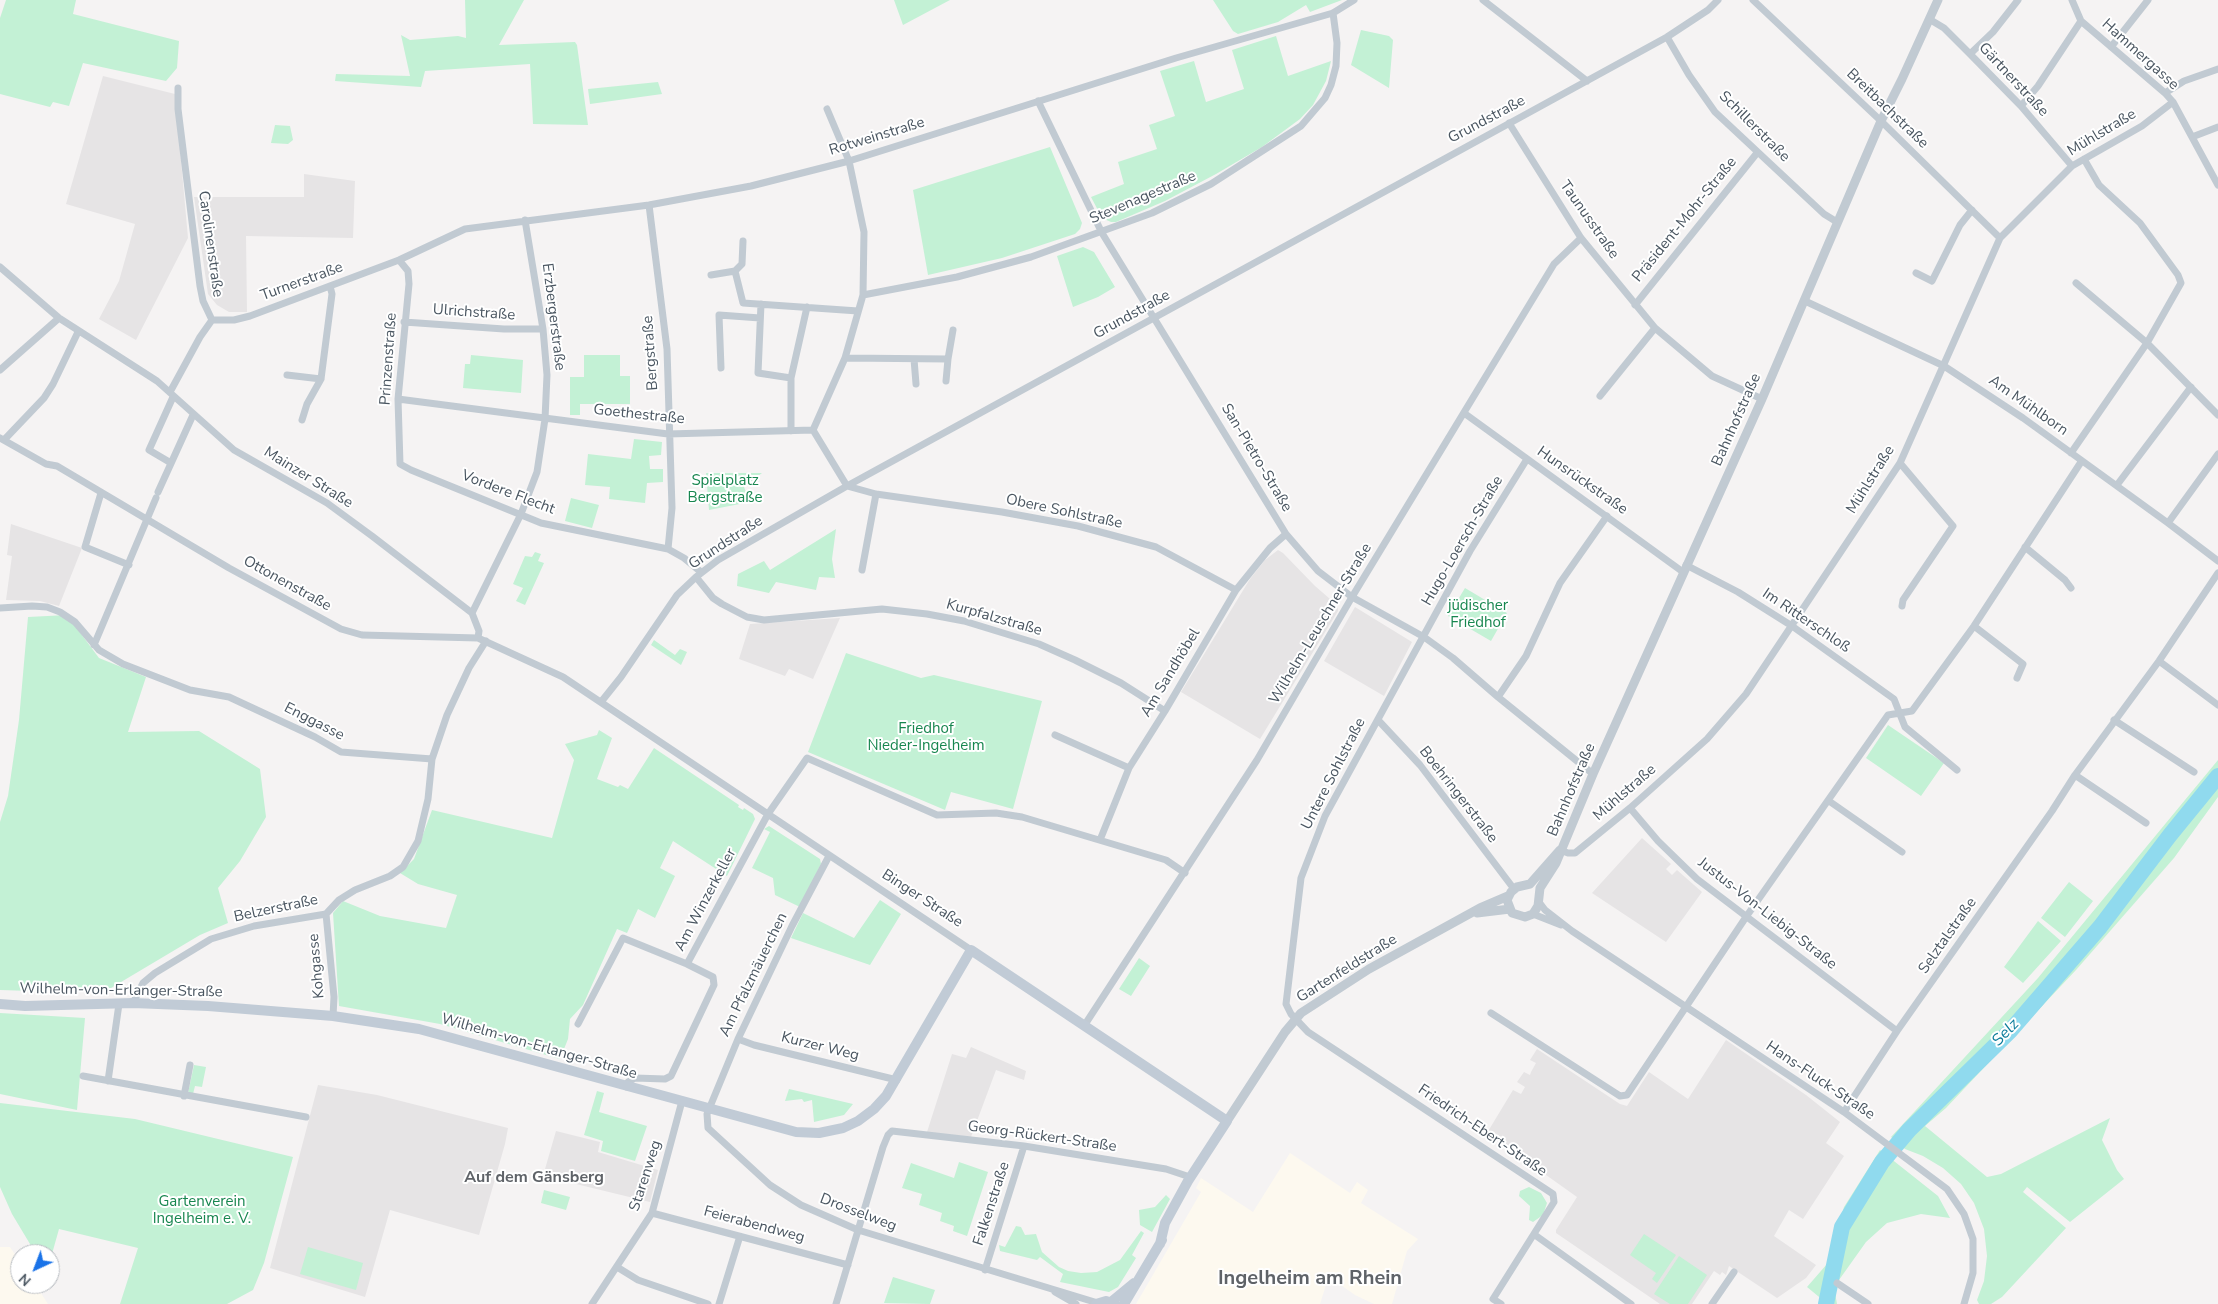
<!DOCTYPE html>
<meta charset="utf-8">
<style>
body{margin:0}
#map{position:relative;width:2218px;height:1304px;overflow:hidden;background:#f5f3f3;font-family:"Nunito Sans",sans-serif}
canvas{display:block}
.north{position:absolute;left:10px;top:1244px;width:50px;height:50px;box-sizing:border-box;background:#fff;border:1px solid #b7bbc0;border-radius:50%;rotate:223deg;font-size:14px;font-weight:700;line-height:20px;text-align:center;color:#4a5661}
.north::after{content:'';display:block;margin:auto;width:18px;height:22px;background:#1a73e8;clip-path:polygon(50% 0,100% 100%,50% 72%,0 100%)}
</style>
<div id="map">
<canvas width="2218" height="1304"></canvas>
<div class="north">N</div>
</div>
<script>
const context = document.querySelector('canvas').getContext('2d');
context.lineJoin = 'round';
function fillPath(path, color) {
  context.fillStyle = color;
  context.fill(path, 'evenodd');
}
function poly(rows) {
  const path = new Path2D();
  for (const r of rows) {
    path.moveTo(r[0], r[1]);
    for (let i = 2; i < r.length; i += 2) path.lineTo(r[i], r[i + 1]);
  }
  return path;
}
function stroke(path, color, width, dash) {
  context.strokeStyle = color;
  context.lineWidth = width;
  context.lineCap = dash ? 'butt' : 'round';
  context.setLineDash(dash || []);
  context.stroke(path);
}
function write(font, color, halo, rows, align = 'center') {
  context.font = font + ' "Nunito Sans",sans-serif';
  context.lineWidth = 4;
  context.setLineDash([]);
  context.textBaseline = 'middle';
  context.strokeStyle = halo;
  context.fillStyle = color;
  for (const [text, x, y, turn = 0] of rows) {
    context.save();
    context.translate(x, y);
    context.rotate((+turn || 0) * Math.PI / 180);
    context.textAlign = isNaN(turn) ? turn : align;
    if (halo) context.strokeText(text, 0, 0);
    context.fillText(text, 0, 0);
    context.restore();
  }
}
const commercial = poly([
 [1290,1153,1350,1193,1357,1182,1368,1190,1361,1203,1418,1239,1407,1251,1392,1304,1374,1304,1355,1295,1331,1278,1326,1285,1320,1304,1136,1304,1201,1192,1196,1188,1201,1178,1253,1212],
 [0,1247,10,1247,20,1262,20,1284,35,1284,48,1304,0,1304]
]);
const education = poly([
 [103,76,175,94,188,238,136,340,99,319,119,281,135,224,66,204],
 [304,174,355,181,353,238,246,236,247,312,229,312,217,305,208,294,194,197,304,197],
 [11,524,82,548,59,606,40,601,6,600,12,556,7,555],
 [1278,550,1283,553,1315,586,1337,605,1338,611,1260,739,1181,692,1250,579,1265,560],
 [1355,607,1412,642,1384,696,1324,661],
 [840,618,813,679,789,669,785,676,739,659,750,624],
 [1642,838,1671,864,1666,869,1672,875,1677,870,1702,892,1666,942,1592,893],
 [1726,1040,1806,1095,1840,1122,1826,1143,1844,1156,1803,1219,1789,1210,1774,1236,1816,1265,1806,1278,1777,1298,1729,1266,1726,1275,1722,1272,1720,1275,1714,1271,1692,1304,1660,1304,1556,1233,1556,1230,1577,1197,1487,1133,1513,1090,1521,1094,1525,1087,1517,1082,1524,1072,1530,1075,1531,1072,1536,1063,1530,1060,1537,1049,1620,1104,1627,1106,1649,1072,1688,1099],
 [971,1047,1026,1071,1024,1080,996,1070,971,1137,927,1132,952,1054,966,1058],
 [318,1085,377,1095,508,1128,505,1144,479,1235,390,1210,365,1297,270,1268],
 [556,1131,600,1142,598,1152,658,1170,650,1202,543,1176]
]);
const green = poly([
 [6,0,76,0,73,14,179,41,177,68,166,81,83,63,69,106,53,102,50,107,0,94,0,18],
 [465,0,524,0,499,45,575,42,577,45,588,125,533,124,530,64,425,71,421,87,335,81,336,74,410,76,401,35,410,40,458,36,466,38],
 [894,0,950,0,903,25],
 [1213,0,1342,0,1310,12,1306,5,1278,22,1238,34,1233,31],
 [1361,30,1389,36,1393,40,1389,88,1351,65],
 [1276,36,1288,76,1331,61,1326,81,1313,105,1300,119,1262,147,1216,174,1165,201,1116,222,1111,222,1102,218,1091,197,1124,184,1118,162,1157,149,1149,125,1175,116,1160,71,1194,61,1206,102,1244,89,1232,50],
 [658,82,662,94,590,104,588,89],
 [275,125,290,126,293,140,288,144,271,143],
 [1050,147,1082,223,1080,229,1075,234,1002,258,928,275,913,190],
 [1083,247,1094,252,1115,287,1098,297,1073,307,1057,256],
 [471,355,523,360,521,393,463,388,465,364,470,364],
 [584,355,620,355,620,376,630,376,630,404,580,404,580,415,570,415,570,377,584,377],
 [634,439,662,442,661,455,649,456,650,469,663,469,663,482,647,483,645,503,609,499,610,487,585,485,588,454,631,459],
 [706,473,762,473,744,487,750,502,709,510],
 [571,498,599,505,592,528,565,521],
 [836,529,832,559,835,578,819,577,816,590,776,582,769,593,737,586,738,574,764,561,770,570],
 [535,552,541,554,538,561,544,563,525,605,516,601,523,588,513,584,525,556,532,557],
 [1465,588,1507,613,1491,641,1448,616],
 [67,615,99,658,146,677,128,732,199,731,260,769,266,817,240,861,218,888,228,923,200,935,111,988,62,992,0,990,0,822,8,796,19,720,28,617],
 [654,640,675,655,680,649,687,652,681,665,651,645],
 [846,653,921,678,934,675,1042,701,1013,809,951,792,945,810,808,752],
 [1888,725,1944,763,1921,796,1866,758],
 [599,730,612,738,597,779,618,787,620,785,628,789,654,748,739,805,738,807,743,810,744,808,753,814,755,819,727,876,673,841,660,868,675,876,655,918,638,909,627,933,617,929,583,1005,570,1019,568,1039,560,1059,440,1024,339,1006,333,913,343,901,380,916,446,928,457,895,418,884,400,873,414,859,432,810,552,838,574,760,565,744,597,735],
 [2218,760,2218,797,2174,858,2076,970,1946,1108,1925,1126,1987,1177,2001,1174,2110,1118,2102,1140,2117,1170,2124,1179,2070,1222,2027,1187,2023,1192,2066,1228,2002,1297,1991,1304,1979,1304,1977,1300,1984,1281,1987,1256,1984,1229,1974,1203,1961,1184,1943,1168,1923,1156,1905,1149,1891,1137,2038,978],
 [769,826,820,859,821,864,800,907,775,895,773,878,752,868,770,832,764,829],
 [2069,882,2093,901,2065,937,2041,918],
 [880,900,901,914,870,965,791,938,803,913,854,938],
 [2038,921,2061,941,2023,983,2004,967],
 [1139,958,1150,966,1131,996,1119,989],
 [0,1013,85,1018,77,1110,0,1094],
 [194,1065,206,1067,202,1087,195,1086,193,1094,188,1093],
 [789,1089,853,1104,844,1115,814,1122,812,1100,804,1102,802,1099,785,1101],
 [597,1091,604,1093,599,1112,647,1126,635,1161,601,1151,603,1141,584,1135],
 [0,1103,135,1119,293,1157,264,1263,253,1290,227,1304,120,1304,138,1248,59,1229,50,1261,50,1254,36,1254,12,1214,0,1187],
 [1880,1150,1938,1196,1950,1218,1921,1214,1887,1223,1866,1242,1834,1287,1837,1304,1824,1304,1824,1301,1807,1287,1827,1264,1844,1207],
 [959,1162,988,1172,967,1236,953,1231,954,1226,940,1221,942,1213,919,1205,922,1194,902,1188,911,1163,954,1178],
 [1529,1187,1541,1193,1547,1203,1543,1215,1533,1222,1529,1220,1530,1206,1519,1196,1520,1191],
 [544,1190,570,1197,566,1210,541,1203],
 [1166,1195,1170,1199,1152,1232,1140,1225,1139,1210,1155,1207],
 [1016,1226,1021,1227,1025,1235,1036,1234,1042,1252,1059,1267,1068,1271,1081,1273,1097,1272,1120,1260,1141,1231,1144,1233,1132,1255,1136,1258,1118,1287,1109,1292,1060,1282,1063,1274,1040,1257,1037,1260,1000,1251,999,1245,1005,1247],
 [1644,1234,1676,1255,1657,1283,1652,1279,1656,1273,1630,1255],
 [308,1247,363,1263,356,1290,300,1274],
 [1679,1256,1707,1275,1688,1304,1670,1304,1654,1294],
 [893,1277,935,1290,930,1304,884,1303]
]);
const river = poly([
 [1826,1304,1842,1227,1882,1162,1909,1130,2010,1031,2100,927,2170,835,2218,776]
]);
const minor = poly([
 [1483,0,1587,81],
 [1753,0,1881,121,2000,238],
 [2072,0,2081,21,2165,93,2173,102,2218,185],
 [1929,19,1944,28,1970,54,2021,106,2072,166],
 [1667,37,1689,75,1715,112,1824,214,1837,222],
 [2111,47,2148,0],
 [1970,54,1993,32,2018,0],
 [178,88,178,109,200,286,203,301,212,320],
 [2165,93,2184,81,2218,69],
 [1038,101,1102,233,1286,534,1318,571,1352,597,1424,637,1453,658,1498,697,1593,774],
 [2021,106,2038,86,2081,21],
 [1509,123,1581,238,1655,328,1712,376,1762,399],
 [2192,137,2218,127],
 [649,205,667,349,672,508,668,549,684,558,701,572],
 [399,260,408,271,409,284,398,399,400,464,411,470,541,523,668,549],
 [0,267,59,318,157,381,234,450,327,503,372,536,472,613,479,631,478,638],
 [735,271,742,264,743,241],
 [1916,273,1932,281,1960,225,1972,210],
 [711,275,735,271,743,303,858,311],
 [2076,283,2147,343,2181,283,2178,275,2140,223,2099,185,2084,159],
 [863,295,957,277,1031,257,1152,213,1211,184,1301,126,1325,98,1331,85,1336,66,1337,43,1333,13],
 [1805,301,1944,366,2023,418,2168,523,2218,561],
 [761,304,758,373,791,378,807,307],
 [1635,305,1757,153],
 [212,320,234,320,250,316,399,260,465,229,649,205,751,186,849,161,1176,58,1333,13,1354,0],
 [404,322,504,329,543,329],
 [845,358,948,359,953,330],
 [914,359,916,384],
 [721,368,719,315,760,318],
 [0,370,59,318],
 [287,375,321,379,332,294,330,286],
 [791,378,791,431],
 [946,381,948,359],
 [170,392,200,337,212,320],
 [1600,396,1655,328],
 [398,399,668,434,813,430,847,486,876,494,1002,512,1078,526,1156,547,1236,590],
 [1464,413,1683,572],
 [302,420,307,404,321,379],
 [813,430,845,358,863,295,864,232,849,161,827,109],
 [0,438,46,464,57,466,229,568,341,629,362,635,478,638,563,677,971,950],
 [4,440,44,398,53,384,78,332],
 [2071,453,2147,343,2218,415],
 [171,463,149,450,173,397],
 [1900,463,1953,526,1903,600,1902,606],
 [2117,485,2191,387],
 [158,492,193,415],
 [101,493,85,547,129,565],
 [2168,523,2218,454],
 [2025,547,2065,580,2071,588],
 [1686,565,1738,592,1792,626,1894,699,1905,727,1957,770],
 [862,570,876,494],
 [696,577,713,598,722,604,747,617,764,620,882,609,927,614,964,621,1039,644,1075,660,1121,683,1165,711],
 [0,608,32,606,47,607,60,612,75,622,99,650,123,664,190,690,229,697,315,737,341,752,432,759],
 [472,613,521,514,537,472,545,419,547,375,543,329,525,220],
 [1974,626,2023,664,2017,678],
 [94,645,156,498],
 [2159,661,2218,705],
 [1498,697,1526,656,1560,583,1607,516],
 [601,702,621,677,677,595,696,577,718,560,847,486,1667,37,1708,10,1718,0],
 [1378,720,1420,765,1514,889],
 [2114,720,2194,772],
 [1055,735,1129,768],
 [2075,775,2146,823],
 [1829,801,1902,852],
 [1630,808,1658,841,1697,879,1897,1031],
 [1100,840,1129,768,1165,711,1236,590,1270,548,1286,534],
 [1560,850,1568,853,1575,853,1630,808,1707,739,1746,694,1900,463,2000,238,2072,166,2142,126,2173,102],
 [829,856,792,926,738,1039,707,1114,708,1128,770,1185,801,1205,858,1230,1098,1303],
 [1539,902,1545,910,1572,931,1844,1112,1947,1189,1964,1214,1973,1239,1973,1273,1964,1304],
 [326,914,334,997,333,1016],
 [1533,914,1561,925],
 [687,964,768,814,807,758,937,815,996,813,1022,817,1166,860,1185,873],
 [133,1003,143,983,155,973,211,939,254,926,326,914,339,900,355,890,390,876,403,867,418,841,428,799,432,759,447,715,469,668,486,641],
 [1491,1013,1620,1096,1627,1095,1746,917,1888,715,1912,711,1974,626,2081,462],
 [578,1024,623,938,687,964,713,977,714,985,671,1076,665,1079,635,1078,628,1082,627,1087],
 [1084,1026,1257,760,1352,597,1554,264,1581,238],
 [738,1039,754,1045,897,1080],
 [83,1076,306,1117],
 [108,1081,119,1004],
 [184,1096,190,1065],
 [1844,1112,1897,1031,2052,811,2075,775,2159,661,2218,573],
 [652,1213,848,1265],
 [1535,1235,1631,1304],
 [617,1267,638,1280,708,1304],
 [985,1270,1024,1146],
 [1837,1283,1868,1304],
 [1055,1292,1076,1304],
 [592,1304,652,1213,682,1101],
 [719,1304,740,1236],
 [836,1304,883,1147,888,1135,892,1131,1024,1146,1166,1169,1190,1177],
 [1501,1304,1493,1299,1554,1202,1553,1194,1308,1032,1291,1014,1286,1004,1301,878,1325,816,1470,551,1527,459],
 [1712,1304,1734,1272]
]);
const tertiary = poly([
 [1560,850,1530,884,1517,887,1511,892,1507,900,1512,913,1525,917,1533,914,1538,906,1540,888,1556,863,1593,774,1762,399,1881,121,1902,79,1938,0],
 [1477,913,1510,909],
 [1227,1121,1285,1032,1301,1013,1369,969,1480,908,1508,896]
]);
const secondary = poly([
 [0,1004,25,1006,133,1003,208,1006,333,1016,419,1029,796,1132,819,1133,843,1128,858,1121,874,1109,886,1096,971,950,1227,1121,1188,1181,1165,1223,1160,1244],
 [1111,1302,1134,1283],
 [1096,1304,1106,1301,1115,1304],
 [1124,1304,1162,1240]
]);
const streetNames = [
 ["Hammergasse",2140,55,42],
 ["Gärtnerstraße",2013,80,47],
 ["Breitbachstraße",1887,109,44],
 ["Grundstraße",1487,120,-28],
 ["Schillerstraße",1754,127,45],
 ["Mühlstraße",2102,133,-31],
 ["Rotweinstraße",877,137,-17],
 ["Stevenagestraße",1143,198,-23],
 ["Taunusstraße",1589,220,55],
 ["Präsident-Mohr-Straße",1685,220,-51],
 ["Carolinenstraße",210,244,82],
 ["Turnerstraße",302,282,-20],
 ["Ulrichstraße",474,313,4],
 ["Grundstraße",1132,315,-29],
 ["Erzbergerstraße",553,317,83],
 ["Bergstraße",651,353,-94],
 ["Prinzenstraße",389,359,-86],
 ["Am Mühlborn",2028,406,35],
 ["Goethestraße",639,415,6],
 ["Bahnhofstraße",1737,420,-66],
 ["San-Pietro-Straße",1256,458,59],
 ["Mainzer Straße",308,478,32],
 ["Mühlstraße",1871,480,-58],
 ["Hunsrückstraße",1582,481,35],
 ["Vordere Flecht",508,493,21],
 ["Obere Sohlstraße",1064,512,12],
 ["Hugo-Loersch-Straße",1463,541,-60],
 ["Grundstraße",726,543,-33],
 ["Ottonenstraße",287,584,29],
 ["Kurpfalzstraße",994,618,16],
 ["Im Ritterschloß",1806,621,34],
 ["Wilhelm-Leuschner-Straße",1321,624,-59],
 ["Am Sandhöbel",1171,673,-59],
 ["Enggasse",314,722,27],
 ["Untere Sohlstraße",1334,774,-63],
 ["Bahnhofstraße",1572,790,-67],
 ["Mühlstraße",1625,793,-41],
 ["Boehringerstraße",1458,795,52],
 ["Binger Straße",922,899,33],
 ["Am Winzerkeller",706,900,-62],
 ["Belzerstraße",276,909,-12],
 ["Justus-Von-Liebig-Straße",1767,914,38],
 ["Selztalstraße",1948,936,-55],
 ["Kohgasse",317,966,-95],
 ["Gartenfeldstraße",1347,969,-32],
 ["Am Pfalzmäuerchen",754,975,-64],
 ["Wilhelm-von-Erlanger-Straße",121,991,1],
 ["Wilhelm-von-Erlanger-Straße",539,1047,16],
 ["Kurzer Weg",820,1047,14],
 ["Hans-Fluck-Straße",1820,1081,34],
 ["Friedrich-Ebert-Straße",1482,1131,34],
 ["Georg-Rückert-Straße",1042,1137,8],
 ["Starenweg",646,1176,-72],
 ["Falkenstraße",992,1204,-72],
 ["Drosselweg",858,1213,21],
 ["Feierabendweg",754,1225,15]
];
const parkNames = [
 ["Spielplatz",725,481],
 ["Bergstraße",725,498],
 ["jüdischer",1478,606],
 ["Friedhof",1478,623],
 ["Friedhof",926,729],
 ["Nieder-Ingelheim",926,746],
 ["Gartenverein",202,1202],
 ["Ingelheim e. V.",202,1219]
];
const waterNames = [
 ["Selz",2006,1033,-46]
];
const neighbourhoodNames = [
 ["Auf dem Gänsberg",534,1178]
];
const districtNames = [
 ["Ingelheim am Rhein",1310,1279]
];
fillPath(commercial, '#fdf9ef');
fillPath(education, '#e6e4e5');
fillPath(green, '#c3f1d5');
stroke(river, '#90daee', 16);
stroke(minor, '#c1cad2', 7);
stroke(tertiary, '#c1cad2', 9);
stroke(secondary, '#c1cbd6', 10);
write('15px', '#4a5661', '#fff', streetNames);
write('15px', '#17864f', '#fff', parkNames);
write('italic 16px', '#0c7c9b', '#fff', waterNames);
write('bold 16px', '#5f6368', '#fff', neighbourhoodNames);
write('bold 20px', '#5f6368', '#fff', districtNames);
</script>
